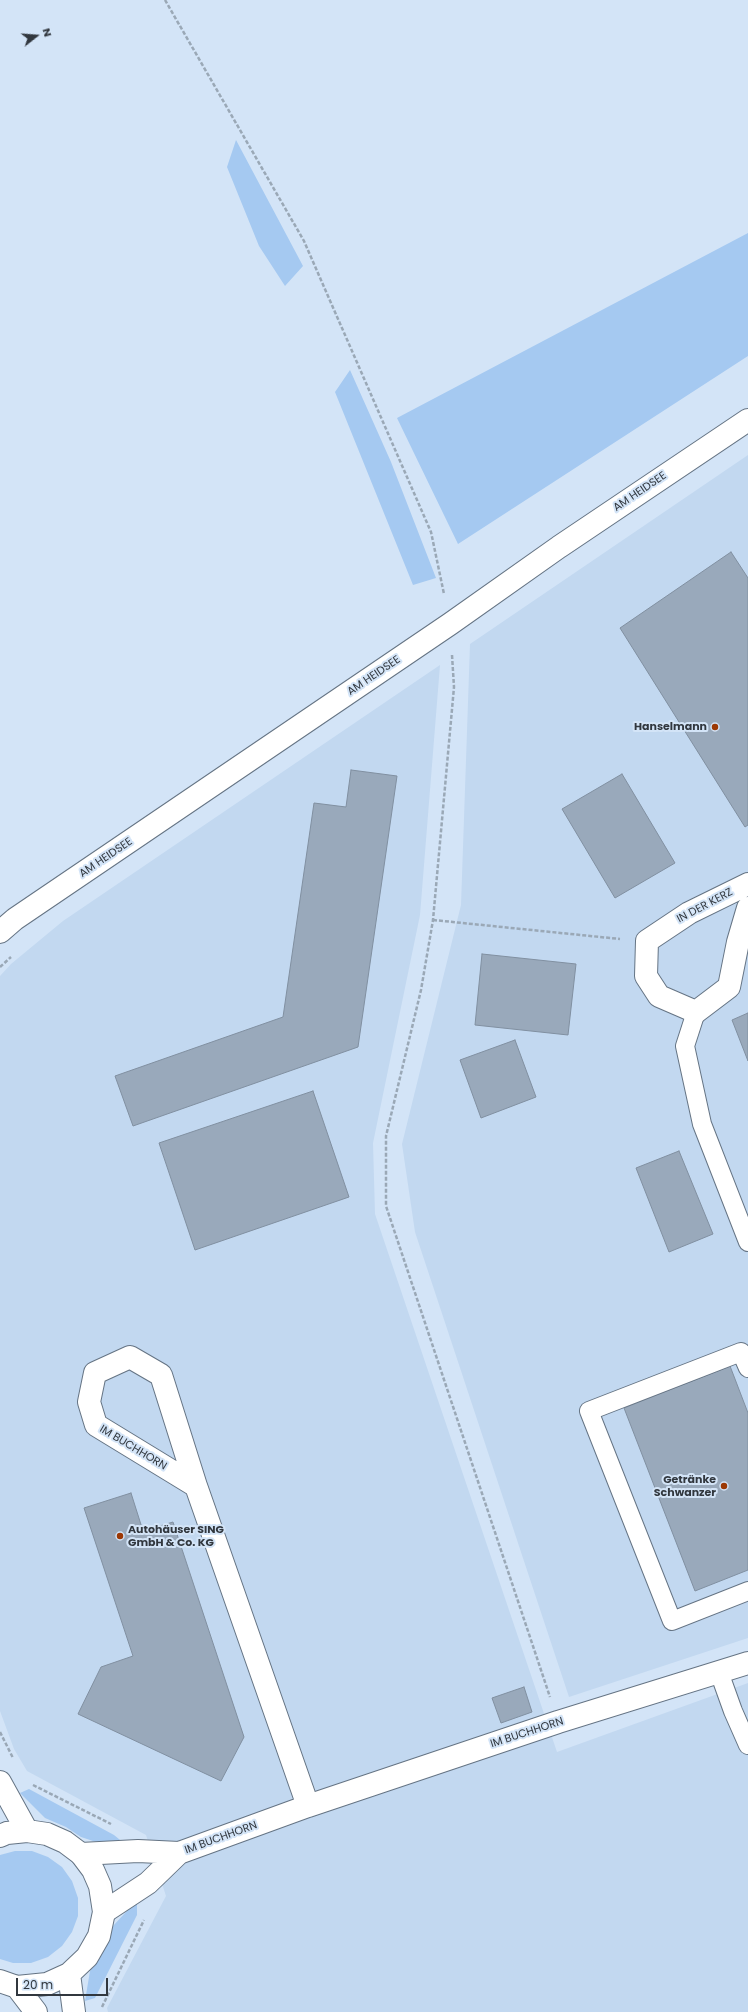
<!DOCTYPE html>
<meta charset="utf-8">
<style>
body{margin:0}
#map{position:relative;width:748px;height:2012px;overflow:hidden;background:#d3e4f7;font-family:Poppins,sans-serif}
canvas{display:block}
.north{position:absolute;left:16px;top:16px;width:40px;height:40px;-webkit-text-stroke:3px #d3e4f7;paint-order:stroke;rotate:73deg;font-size:11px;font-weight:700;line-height:16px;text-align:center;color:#31373e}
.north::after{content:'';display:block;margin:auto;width:14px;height:18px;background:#31373e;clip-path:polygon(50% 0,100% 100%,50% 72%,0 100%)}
.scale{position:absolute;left:16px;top:1978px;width:92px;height:18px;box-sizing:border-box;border:2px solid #31373e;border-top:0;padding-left:5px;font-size:12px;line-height:14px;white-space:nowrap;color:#31373e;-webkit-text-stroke:3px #d3e4f7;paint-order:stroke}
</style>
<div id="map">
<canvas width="748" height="2012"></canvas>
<div class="north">N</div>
<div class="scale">20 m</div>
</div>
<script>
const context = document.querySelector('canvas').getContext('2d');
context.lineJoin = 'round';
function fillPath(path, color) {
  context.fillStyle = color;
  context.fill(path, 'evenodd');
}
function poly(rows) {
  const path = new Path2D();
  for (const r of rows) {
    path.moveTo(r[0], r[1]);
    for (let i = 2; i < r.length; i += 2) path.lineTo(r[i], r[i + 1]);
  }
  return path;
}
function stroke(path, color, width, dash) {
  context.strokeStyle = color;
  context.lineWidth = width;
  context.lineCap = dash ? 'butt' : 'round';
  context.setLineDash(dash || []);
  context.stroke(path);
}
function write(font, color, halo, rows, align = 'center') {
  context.font = font + ' Poppins,sans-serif';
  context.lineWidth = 4;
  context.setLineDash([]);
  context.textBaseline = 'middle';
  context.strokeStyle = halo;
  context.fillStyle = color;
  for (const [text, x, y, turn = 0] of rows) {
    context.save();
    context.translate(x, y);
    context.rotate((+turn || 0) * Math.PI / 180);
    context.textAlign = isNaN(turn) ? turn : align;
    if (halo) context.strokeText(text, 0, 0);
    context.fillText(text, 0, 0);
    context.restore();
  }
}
const built = poly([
 [748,455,748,1638,569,1697,415,1232,402,1144,461,905,470,644],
 [440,665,420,915,373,1143,375,1214,557,1752,748,1683,748,2012,108,2012,107,2008,166,1896,146,1835,27,1771,14,1749,0,1711,0,976,11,964,63,921]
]);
const green = poly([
 [236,140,303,266,285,286,259,246,227,167],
 [748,233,748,356,458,544,397,418],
 [350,370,391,462,436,578,413,585,335,392],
 [29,1789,114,1835,125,1844,93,1841,81,1837,66,1827,45,1818,20,1793],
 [15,1851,32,1851,48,1857,62,1867,72,1881,78,1898,78,1916,72,1932,62,1946,48,1957,31,1963,13,1963,0,1959,0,1855],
 [137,1900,137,1915,95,1998,85,2001,90,1971,105,1948,113,1926]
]);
const building = poly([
 [731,552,748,578,748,825,745,827,620,628,731,552],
 [351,770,397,776,358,1047,133,1126,115,1076,283,1017,314,803,346,807,351,770],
 [622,774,675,863,615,898,562,809,622,774],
 [482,954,576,964,568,1035,475,1025,482,954],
 [748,1013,748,1061,732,1020,748,1013],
 [515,1040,536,1097,481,1118,460,1060,515,1040],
 [313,1091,349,1197,195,1250,159,1143,313,1091],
 [679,1151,713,1234,669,1252,636,1168,679,1151],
 [730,1366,748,1413,748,1570,695,1591,624,1408,730,1366],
 [131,1493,143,1531,173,1522,244,1737,221,1781,78,1714,101,1667,133,1656,84,1508,131,1493],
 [524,1687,532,1712,501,1723,492,1698,524,1687]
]);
const path = poly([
 [165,0,304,241,431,532,444,594],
 [452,655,454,687,433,920,421,990,386,1136,386,1206,550,1697],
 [433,920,620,939],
 [0,967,11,957],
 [0,1732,13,1758],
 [33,1785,111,1824],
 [102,2007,144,1920]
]);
const lane = poly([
 [696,1012,685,1046,702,1124,748,1242],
 [748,1368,741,1352,589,1411,672,1621,748,1591],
 [719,1672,733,1711,748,1745]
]);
const street = poly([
 [748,884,689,913,647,941,646,976,659,996,696,1012,729,987,738,942,748,908],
 [196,1486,161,1375,130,1357,95,1373,89,1402,96,1425,196,1486,308,1806],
 [81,1854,138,1851,179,1853,308,1806,558,1722,748,1663],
 [104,1912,148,1883,179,1853]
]);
const secondary = poly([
 [0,932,15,919,450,624,559,547,748,420],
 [0,1782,27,1831],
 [0,1836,7,1833,27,1831,47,1834,65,1842,81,1854,93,1870,100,1886,104,1912,99,1936,87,1957,69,1974,47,1984,17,1987,0,1981],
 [69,1974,74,2012],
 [17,1987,36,2012]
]);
const markers = [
 [715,727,4,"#9c3804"],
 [724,1486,4,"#9c3804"],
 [120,1536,4,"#9c3804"]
];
const streetNames = [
 ["AM HEIDSEE",640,492,-34],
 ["AM HEIDSEE",374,676,-34],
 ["AM HEIDSEE",106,858,-34],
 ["IN DER KERZ",705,906,-28],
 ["IM BUCHHORN",133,1448,31],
 ["IM BUCHHORN",527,1733,-18],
 ["IM BUCHHORN",221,1838,-20]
];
const poiNames = [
 ["Hanselmann",707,727],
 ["Getränke",716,1480],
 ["Schwanzer",716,1493],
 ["Autohäuser SING",128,1530,"left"],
 ["GmbH & Co. KG",128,1543,"left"]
];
fillPath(built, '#c2d8f0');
fillPath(green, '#a5c9f1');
fillPath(building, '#99a9bb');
stroke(building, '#8190a1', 1);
stroke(lane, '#657484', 20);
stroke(street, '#657484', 24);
stroke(secondary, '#657484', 24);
stroke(path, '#9aa8b6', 2.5, [4, 2]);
stroke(lane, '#fff', 18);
stroke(street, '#fff', 22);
stroke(secondary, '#fff', 22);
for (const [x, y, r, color] of markers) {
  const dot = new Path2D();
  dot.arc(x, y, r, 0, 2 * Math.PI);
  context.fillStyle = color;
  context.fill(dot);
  stroke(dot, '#d3e4f7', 1.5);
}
write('11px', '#31373e', '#d3e4f7', streetNames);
write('bold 11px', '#31373e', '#d3e4f7', poiNames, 'right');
</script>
